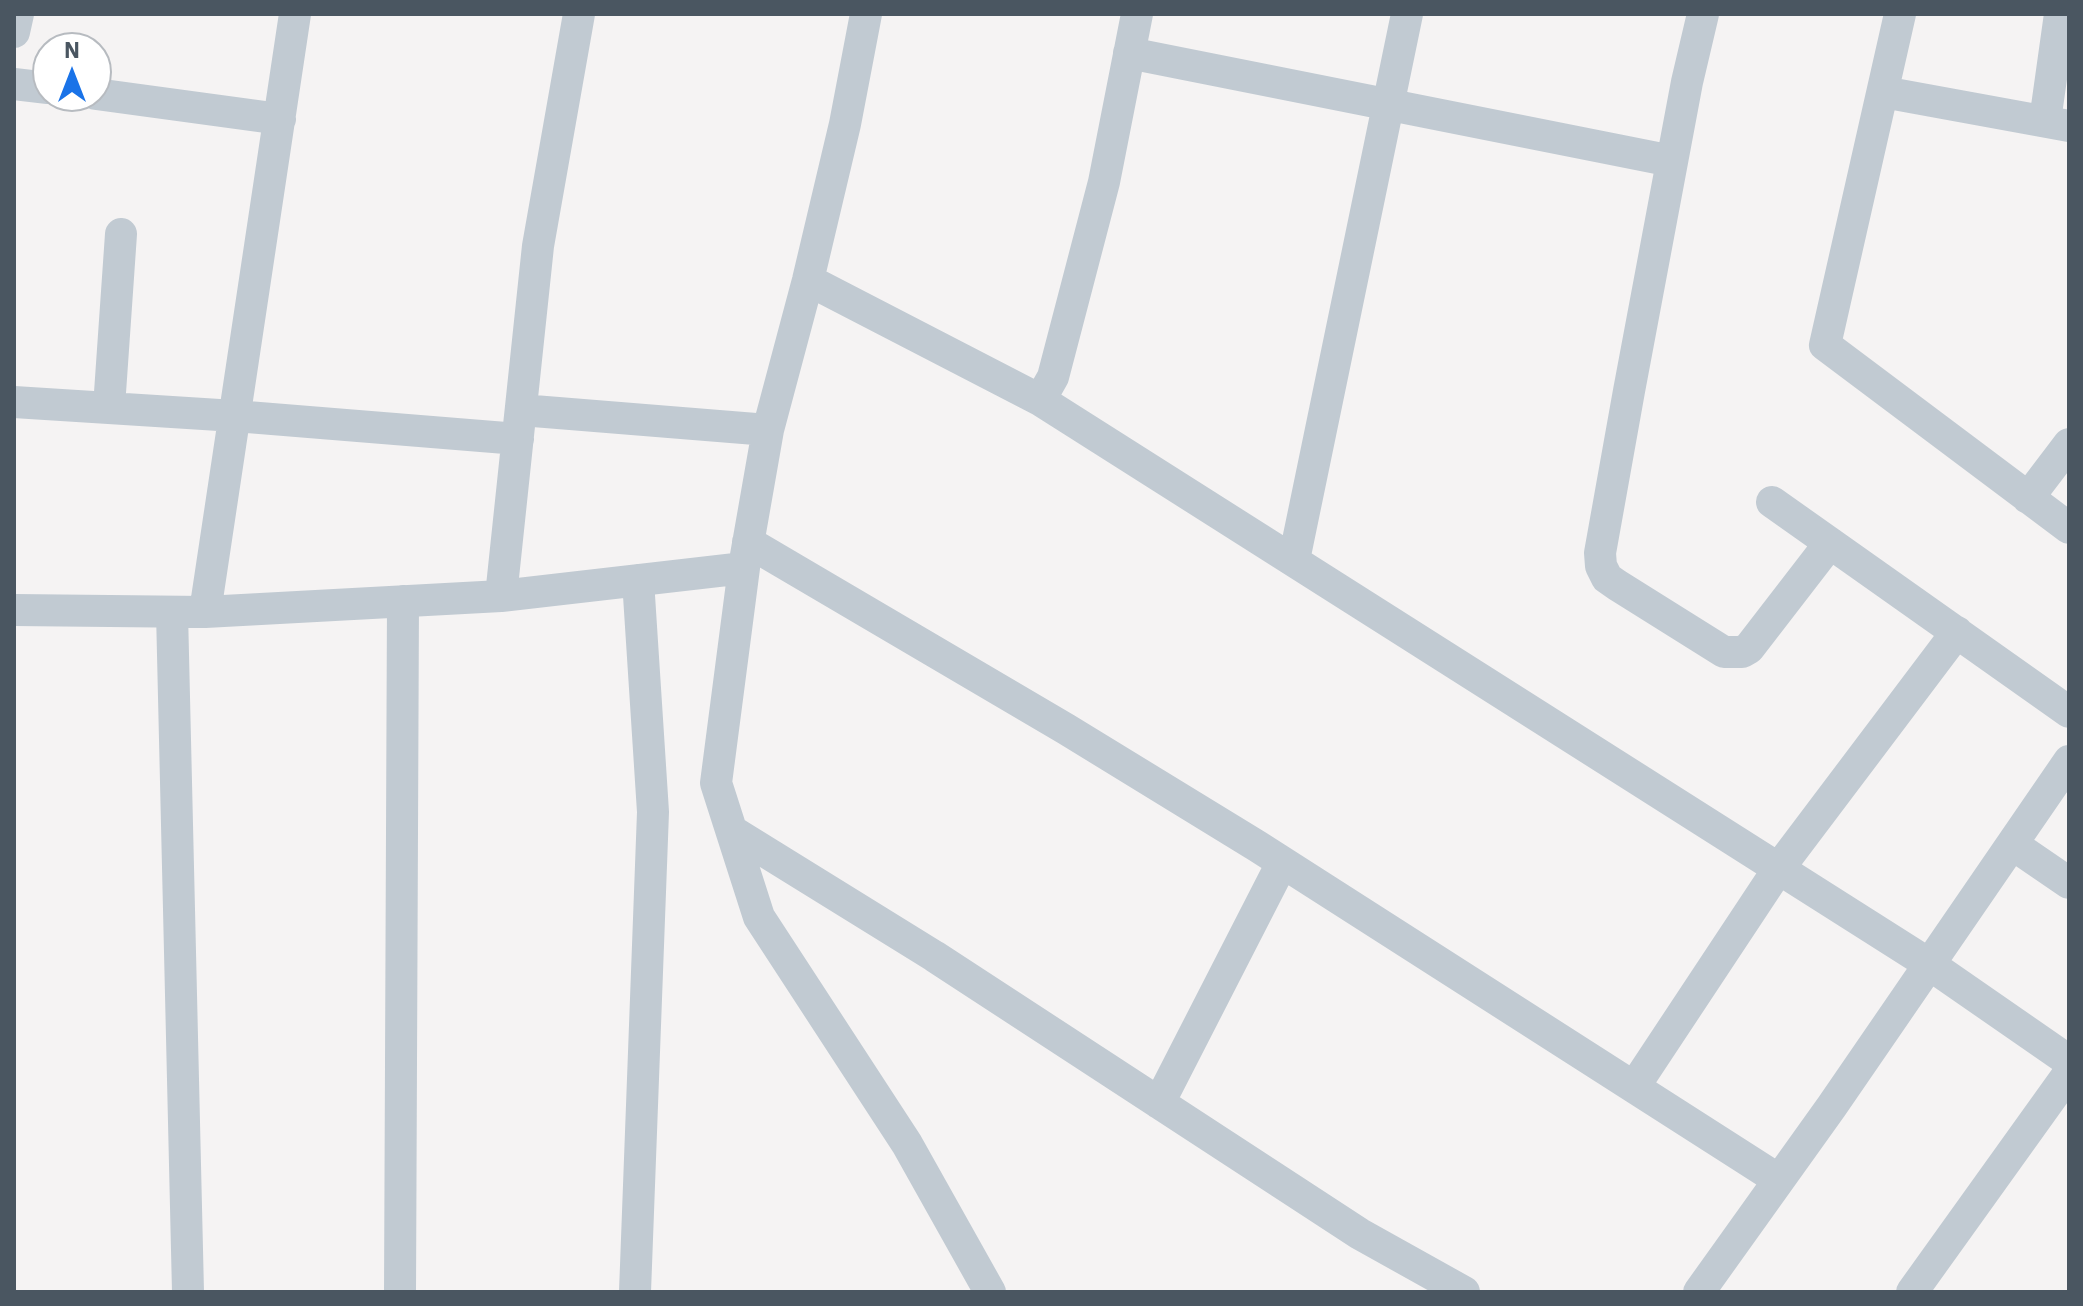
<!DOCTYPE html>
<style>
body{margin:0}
#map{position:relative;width:2083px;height:1306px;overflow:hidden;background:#f5f3f3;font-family:"IBM Plex Sans",sans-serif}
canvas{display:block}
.frame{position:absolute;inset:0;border:16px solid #4a5661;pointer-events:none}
.north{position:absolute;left:32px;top:32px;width:80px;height:80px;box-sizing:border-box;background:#fff;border:2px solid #b7bbc0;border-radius:50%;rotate:0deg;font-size:22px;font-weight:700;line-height:32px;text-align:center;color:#4a5661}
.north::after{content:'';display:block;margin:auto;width:28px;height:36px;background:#1a73e8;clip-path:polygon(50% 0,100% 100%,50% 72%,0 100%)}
</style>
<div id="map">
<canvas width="2083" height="1306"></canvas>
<div class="frame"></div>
<div class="north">N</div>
</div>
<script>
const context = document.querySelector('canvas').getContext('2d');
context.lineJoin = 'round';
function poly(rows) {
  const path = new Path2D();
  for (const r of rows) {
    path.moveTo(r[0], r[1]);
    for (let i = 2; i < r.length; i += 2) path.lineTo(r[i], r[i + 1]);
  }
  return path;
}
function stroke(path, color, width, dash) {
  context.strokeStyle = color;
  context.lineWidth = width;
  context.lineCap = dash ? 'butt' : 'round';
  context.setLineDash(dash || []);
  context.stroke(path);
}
const minor = poly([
 [1703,14,1687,82,1629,391,1600,553,1601,566,1607,578,1617,585,1724,652,1742,652,1749,648,1830,543],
 [1900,14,1825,345,2069,528],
 [14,32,18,14],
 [1129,53,1672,161],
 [14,84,48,88],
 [1883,92,2069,126],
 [96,94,280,119],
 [2045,121,2060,14],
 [808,280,1040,400,1929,964,2069,1061],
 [1040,400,1053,377,1104,182,1137,14],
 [14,402,235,416,518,439],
 [109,407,121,234],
 [521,410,768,430],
 [2028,498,2069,444],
 [1772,502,2069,712],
 [748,542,1066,729,1257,846,1779,1180],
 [1294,560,1407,14],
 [745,561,768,430,808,280,845,124,866,14],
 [501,596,538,246,579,14],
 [14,610,205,612,501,596,744,568,716,783,759,917,907,1144,990,1292],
 [172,612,188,1292],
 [205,612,295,14],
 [732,831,934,956,1360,1234,1464,1292],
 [2012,844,2069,883],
 [1634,1087,1779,868,1957,632],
 [1159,1103,1282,863],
 [400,1292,403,601],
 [635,1292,653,812,638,580],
 [1699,1292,1832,1106,2069,761],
 [1912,1292,2069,1073]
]);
stroke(minor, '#c1cad2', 32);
</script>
